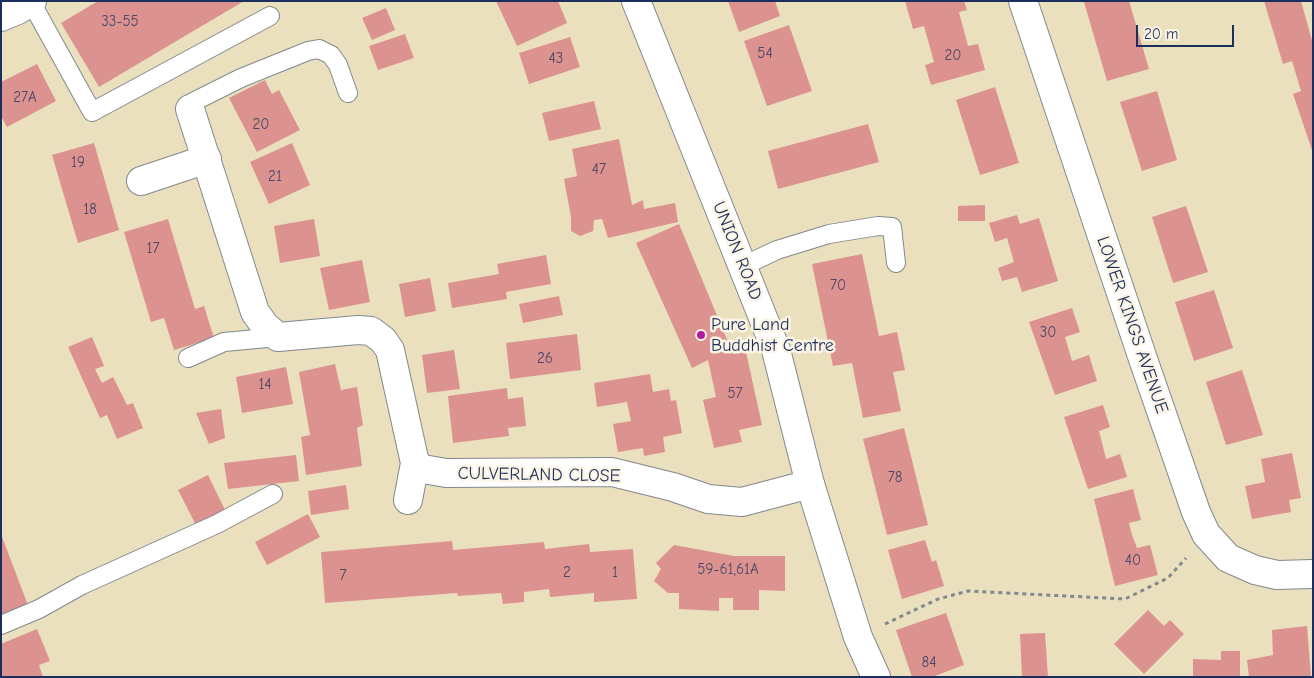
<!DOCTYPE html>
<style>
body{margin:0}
#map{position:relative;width:1314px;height:678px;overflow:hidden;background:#eae0be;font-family:"Comic Neue",sans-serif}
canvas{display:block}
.frame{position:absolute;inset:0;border:2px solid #1b2f5e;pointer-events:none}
.scale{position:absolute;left:1136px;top:25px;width:98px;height:22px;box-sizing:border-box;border:2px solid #1b2f5e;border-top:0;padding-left:6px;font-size:15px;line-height:18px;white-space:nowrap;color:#1b2f5e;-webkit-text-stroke:4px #fcf5e5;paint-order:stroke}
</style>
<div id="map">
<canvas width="1314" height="678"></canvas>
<div class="frame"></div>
<div class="scale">20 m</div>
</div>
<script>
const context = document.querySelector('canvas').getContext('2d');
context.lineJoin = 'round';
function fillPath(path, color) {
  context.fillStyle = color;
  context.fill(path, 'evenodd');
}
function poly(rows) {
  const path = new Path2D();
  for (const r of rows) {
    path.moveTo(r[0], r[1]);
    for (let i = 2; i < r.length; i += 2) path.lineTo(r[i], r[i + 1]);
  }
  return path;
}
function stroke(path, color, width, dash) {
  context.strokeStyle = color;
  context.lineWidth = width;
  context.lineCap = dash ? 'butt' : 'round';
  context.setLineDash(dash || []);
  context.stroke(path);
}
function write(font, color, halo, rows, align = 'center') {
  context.font = font + ' "Comic Neue",sans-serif';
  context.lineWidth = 5;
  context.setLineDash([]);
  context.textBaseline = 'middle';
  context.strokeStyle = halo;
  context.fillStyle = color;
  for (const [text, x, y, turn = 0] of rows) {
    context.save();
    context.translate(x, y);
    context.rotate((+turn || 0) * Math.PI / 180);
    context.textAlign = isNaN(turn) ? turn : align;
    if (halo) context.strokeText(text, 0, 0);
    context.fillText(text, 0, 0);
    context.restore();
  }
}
const building = poly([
 [98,1,244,1,99,87,61,23],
 [496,1,558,1,567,23,517,46],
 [728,1,775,1,780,16,739,32],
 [905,1,964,1,967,10,959,12,968,46,978,44,985,70,931,85,925,65,934,62,924,26,913,29],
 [1129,1,1149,69,1107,81,1084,2],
 [1264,1,1301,1,1313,44,1313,153,1293,94,1301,91,1292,61,1283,64],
 [386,8,395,30,372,40,362,18],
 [789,25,812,91,767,106,744,41],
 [405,34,414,58,378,70,369,46],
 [570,37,580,67,529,84,519,53],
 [37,64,56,101,7,127,1,116,1,82],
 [265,80,272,94,279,90,300,130,257,152,229,98],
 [995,87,1019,163,980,175,956,100],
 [1157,91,1177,160,1142,171,1120,102],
 [594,101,601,129,549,141,542,113],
 [868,124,879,162,778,189,768,151],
 [619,139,632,205,643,200,644,209,675,203,678,222,608,238,602,219,594,220,593,231,580,236,571,231,571,217,564,179,577,176,572,149],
 [94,143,119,230,78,243,52,155],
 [292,143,310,185,269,204,250,162],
 [985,205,985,221,958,221,958,206],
 [1186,206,1208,272,1173,283,1152,217],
 [1017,215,1020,224,1039,218,1058,281,1022,292,1017,277,1002,281,998,268,1014,262,1007,238,995,242,989,223],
 [168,219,195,309,204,306,214,338,174,350,164,318,151,322,124,232],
 [314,219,320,256,280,263,274,226],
 [679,224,733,354,746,352,762,425,739,430,742,442,714,448,703,400,716,397,708,360,692,368,636,243],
 [862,254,879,336,897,332,905,370,893,372,901,411,863,418,852,363,833,366,812,264],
 [546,255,551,284,506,292,507,299,452,308,448,283,499,274,497,264],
 [362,260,370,302,329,310,320,268],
 [430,278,436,311,405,317,399,284],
 [1214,290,1233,348,1194,361,1175,302],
 [559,296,563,315,523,323,519,304],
 [1072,308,1080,332,1065,337,1072,361,1089,355,1097,381,1055,395,1029,322],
 [577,334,581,370,510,379,506,343],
 [92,337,104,366,95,369,102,383,113,377,127,405,133,403,143,428,117,439,107,415,100,418,68,347],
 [454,350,460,389,427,393,422,355],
 [335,364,341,390,357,387,363,425,357,428,362,466,306,475,301,437,310,435,299,372],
 [286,367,293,404,242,413,236,377],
 [1242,370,1263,435,1226,445,1206,382],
 [650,374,653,392,669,389,671,401,676,400,682,433,663,437,665,452,644,456,643,448,618,452,613,424,631,421,627,402,597,407,594,383],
 [507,388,508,399,523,397,526,426,508,428,509,436,453,443,448,396],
 [1103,405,1110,427,1099,431,1106,459,1120,454,1127,477,1088,489,1064,417],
 [221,409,225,438,209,444,196,413],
 [904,428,928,525,887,535,863,439],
 [1292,453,1301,498,1289,500,1291,512,1252,519,1245,486,1265,482,1261,459],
 [296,455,299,481,228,489,224,463],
 [208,475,226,512,197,527,178,490],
 [346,485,349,509,311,515,308,491],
 [1133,489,1141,520,1129,523,1132,535,1137,548,1150,545,1158,575,1115,586,1094,499],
 [308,514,320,537,267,565,255,542],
 [1,534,29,608,1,619],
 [925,540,932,562,936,560,944,586,902,599,888,550],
 [452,541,453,550,544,542,545,549,589,544,590,552,633,549,637,599,594,602,594,593,550,597,549,589,524,592,524,602,503,604,501,593,458,596,457,593,325,603,321,552],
 [674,545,734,556,785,556,785,591,759,590,759,610,733,610,733,598,719,598,719,611,679,609,679,593,668,593,654,581,661,569,656,563],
 [1148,610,1164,626,1170,620,1184,634,1144,674,1114,644],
 [946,613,964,665,932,677,912,677,896,630],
 [1307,626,1311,677,1249,677,1247,660,1273,655,1272,630],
 [37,629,50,661,39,665,43,677,1,677,1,644],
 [1045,633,1048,677,1022,677,1020,634],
 [1221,651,1240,651,1240,677,1193,677,1193,659,1221,660]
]);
const path = poly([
 [885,624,938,599,968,591,1125,599,1168,578,1186,558]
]);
const service = poly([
 [31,2,92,112,270,16],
 [190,109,193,102,241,78,308,51,319,49,331,55,338,65,348,93],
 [743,266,777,250,829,234,878,226,892,227,896,263],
 [188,358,224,342,278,337],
 [1,625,39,609,82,585,217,524,273,494]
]);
const minor = poly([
 [1023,1,1143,359,1196,512,1206,534,1228,558,1255,570,1277,575,1313,574],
 [1,17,18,10,32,1],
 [190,109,255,312,265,326,278,337,358,330,371,331,383,340,390,350,415,463],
 [141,181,207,159],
 [408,500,415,463,423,469,446,473,612,472,673,487,708,499,742,502,810,484]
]);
const tertiary = poly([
 [636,1,776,350,810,484,858,637,876,677]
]);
const markers = [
 [701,335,5,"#b5179e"]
];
const numberNames = [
 ["33-55",120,22],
 ["54",765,54],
 ["20",953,56],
 ["43",556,59],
 ["27A",25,98],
 ["20",261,125],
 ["19",78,163],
 ["47",599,170],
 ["21",275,177],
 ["18",90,210],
 ["17",153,249],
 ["70",838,286],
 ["30",1048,333],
 ["26",545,359],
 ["14",265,385],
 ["57",735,394],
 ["78",895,478],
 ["40",1133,561],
 ["59-61,61A",728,570],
 ["2",567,573],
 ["1",615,573],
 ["7",343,576],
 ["84",929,663]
];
const streetNames = [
 ["UNION ROAD",737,251,68],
 ["LOWER KINGS AVENUE",1132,325,71],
 ["CULVERLAND CLOSE",539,475,1]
];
const poiNames = [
 ["Pure Land",711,325],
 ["Buddhist Centre",711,346]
];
fillPath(building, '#dc928e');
stroke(service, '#82888e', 20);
stroke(minor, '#82888e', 30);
stroke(tertiary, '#82888e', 30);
stroke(path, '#82888e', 3, [4, 4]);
stroke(service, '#fff', 18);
stroke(minor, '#fff', 28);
stroke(tertiary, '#fff', 28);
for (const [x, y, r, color] of markers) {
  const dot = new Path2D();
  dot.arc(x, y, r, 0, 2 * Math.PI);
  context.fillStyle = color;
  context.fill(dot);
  stroke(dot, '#fcf5e5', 2);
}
write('15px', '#4b486a', null, numberNames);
write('18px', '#1b2f5e', '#fcf5e5', streetNames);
write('18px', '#1b2f5e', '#fcf5e5', poiNames, 'left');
</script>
